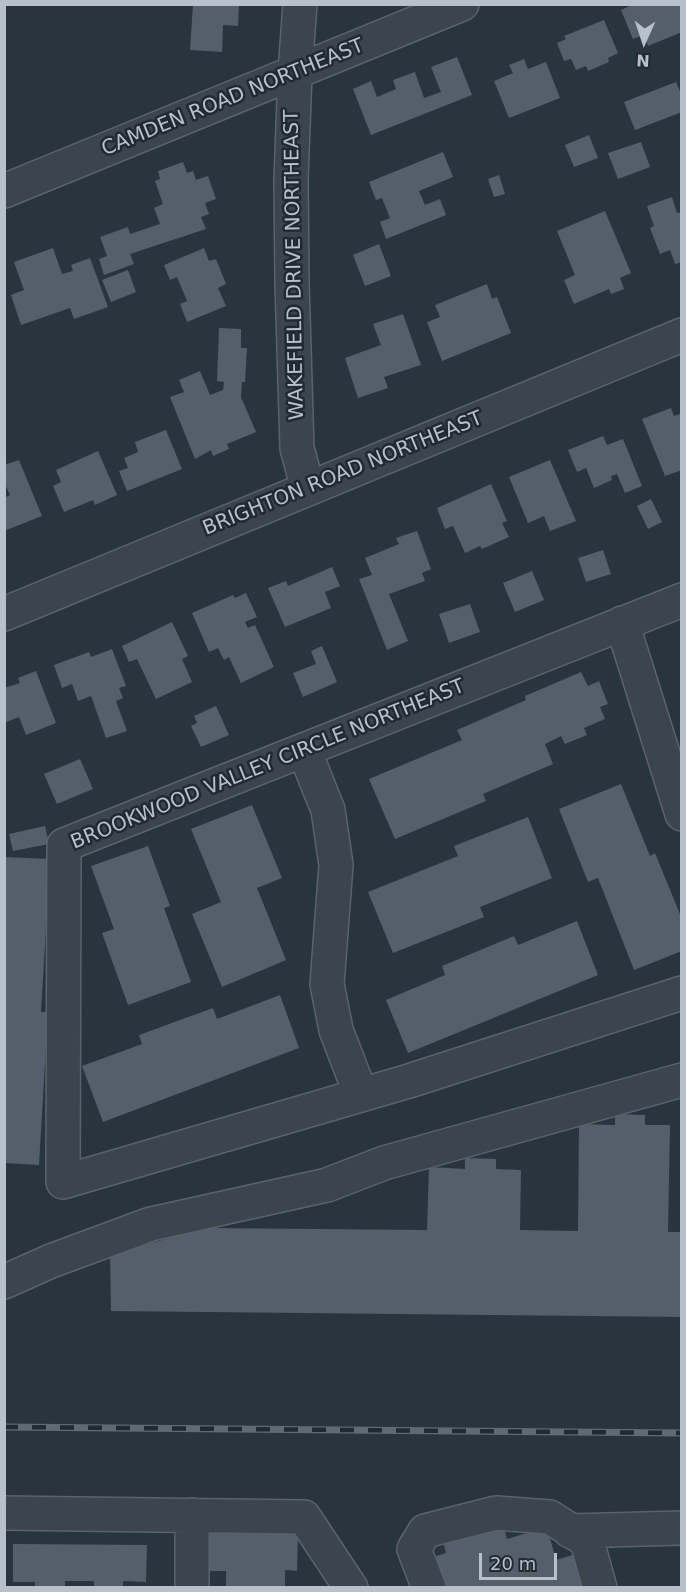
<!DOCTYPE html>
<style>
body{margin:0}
#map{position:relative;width:686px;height:1592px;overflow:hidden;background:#28343e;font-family:"DejaVu Sans",sans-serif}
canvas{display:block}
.frame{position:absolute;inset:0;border:6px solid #b8c0c9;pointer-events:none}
.north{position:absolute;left:614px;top:12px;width:60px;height:60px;-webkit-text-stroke:4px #212a33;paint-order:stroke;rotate:183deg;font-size:16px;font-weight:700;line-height:24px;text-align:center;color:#b8c0c9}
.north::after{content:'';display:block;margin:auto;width:21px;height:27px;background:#b8c0c9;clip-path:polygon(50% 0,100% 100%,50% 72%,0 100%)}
.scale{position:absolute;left:479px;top:1553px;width:78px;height:27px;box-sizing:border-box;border:3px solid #b8c0c9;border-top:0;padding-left:8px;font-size:18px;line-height:21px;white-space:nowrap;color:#b8c0c9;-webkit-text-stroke:4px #212a33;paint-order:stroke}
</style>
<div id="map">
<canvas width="686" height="1592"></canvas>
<div class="frame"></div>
<div class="north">N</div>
<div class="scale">20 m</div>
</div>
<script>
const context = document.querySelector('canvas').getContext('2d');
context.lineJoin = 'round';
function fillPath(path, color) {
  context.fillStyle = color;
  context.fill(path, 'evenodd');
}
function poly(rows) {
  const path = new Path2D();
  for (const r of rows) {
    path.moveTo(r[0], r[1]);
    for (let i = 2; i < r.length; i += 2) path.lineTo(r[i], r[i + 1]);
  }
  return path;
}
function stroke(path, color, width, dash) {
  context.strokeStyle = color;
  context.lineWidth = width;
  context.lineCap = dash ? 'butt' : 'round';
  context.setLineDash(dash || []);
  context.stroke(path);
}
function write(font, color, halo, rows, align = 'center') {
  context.font = font + ' "DejaVu Sans",sans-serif';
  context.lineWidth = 5;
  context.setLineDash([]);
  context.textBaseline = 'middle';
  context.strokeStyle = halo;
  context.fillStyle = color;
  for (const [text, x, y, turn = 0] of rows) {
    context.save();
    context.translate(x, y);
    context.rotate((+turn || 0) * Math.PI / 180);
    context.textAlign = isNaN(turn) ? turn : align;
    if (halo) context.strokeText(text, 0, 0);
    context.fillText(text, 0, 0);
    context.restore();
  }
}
const building = poly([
 [193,4,239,4,238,26,223,25,222,52,190,50],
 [634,4,680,4,682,9,682,32,648,46,644,35,633,39,621,10],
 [604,20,618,53,608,58,609,62,588,71,586,66,576,70,571,59,564,61,557,43,566,39,564,36],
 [457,57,472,95,371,135,353,89,371,81,377,97,396,89,393,80,415,72,424,98,441,92,431,67],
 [524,59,528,69,546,62,560,98,509,118,494,81,513,73,509,65],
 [676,82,682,96,682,112,635,130,624,102],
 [589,135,598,158,574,167,565,145],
 [641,142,650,167,618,179,608,153],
 [443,152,453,177,419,191,425,205,440,199,446,215,386,239,380,222,390,218,382,198,376,200,369,182],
 [183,162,187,173,193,171,196,180,208,176,216,199,205,203,209,214,201,217,206,229,130,254,134,264,104,275,99,259,107,256,100,237,128,227,130,234,160,224,154,208,163,204,155,181,160,179,158,171],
 [499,175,505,194,494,197,488,179],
 [672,197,677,213,682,212,682,262,675,264,670,250,660,254,650,228,654,226,647,206],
 [605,211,631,273,620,278,624,289,611,294,609,289,574,304,564,280,575,275,557,231],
 [379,244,391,276,365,286,353,255],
 [53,248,62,274,73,271,71,265,90,258,108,307,74,319,70,308,21,325,11,295,24,290,14,262],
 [204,248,209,261,216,259,226,284,218,288,226,306,187,322,180,304,187,301,177,277,170,280,164,265],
 [128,270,136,292,111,302,102,280],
 [487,284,492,299,497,297,511,333,442,361,427,322,440,317,435,305],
 [403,314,421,365,384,377,388,388,358,398,345,358,381,345,373,324],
 [219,328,241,329,241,348,247,348,245,382,242,382,241,397,256,432,227,444,229,449,213,456,211,450,195,459,170,397,184,392,179,380,200,371,210,395,223,390,224,382,217,381],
 [671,408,674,416,682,413,682,470,665,476,642,419],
 [166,430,182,469,127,491,119,471,128,468,124,458,138,452,135,442],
 [603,436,607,445,623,439,642,486,625,493,617,474,611,476,612,480,594,488,586,468,577,472,568,450],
 [98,451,117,495,95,505,93,500,64,512,53,486,61,482,56,470],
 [19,460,42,516,4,531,4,498,10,495,4,482,4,465],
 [550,460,576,521,550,531,544,516,528,523,509,477],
 [491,484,507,521,502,523,509,537,482,549,480,546,465,553,453,526,445,529,437,508],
 [651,499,662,522,648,529,637,506],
 [417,531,431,569,422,573,425,581,389,594,408,641,387,650,359,579,372,575,365,558,399,544,396,538],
 [603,550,611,574,586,582,578,558],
 [332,567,340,586,325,592,331,608,285,627,268,588,286,581,288,586],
 [532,571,544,600,515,612,503,583],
 [246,593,257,617,245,622,248,628,255,625,274,667,241,683,229,657,224,660,218,648,209,652,192,613,233,595,235,598],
 [470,604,480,632,449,643,439,614],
 [172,622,188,656,182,659,192,682,156,699,137,659,129,662,122,646],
 [322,646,337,682,303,697,293,673,316,664,311,651],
 [112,649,126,686,119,688,123,698,116,701,127,731,106,738,91,696,78,701,72,684,62,688,54,665,89,652,91,657],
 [36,671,56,723,26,735,19,717,4,723,4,688,20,683,18,678],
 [581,672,588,686,599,681,608,704,600,707,605,719,584,728,587,735,565,744,561,736,545,744,553,764,483,794,486,801,395,839,369,779,462,740,457,730,526,700,525,696],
 [216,706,229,735,201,747,191,726,197,723,194,716],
 [80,759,93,789,57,804,44,774],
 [621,784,650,856,655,853,682,919,682,951,634,970,598,878,588,882,559,809],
 [252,805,282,878,257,888,286,960,222,987,192,914,221,902,191,829],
 [528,817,552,878,480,907,484,917,393,953,368,892,458,856,454,846],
 [45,826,49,844,13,851,9,834],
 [148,846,170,906,164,908,191,982,128,1005,102,933,114,929,91,866],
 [4,857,50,859,41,1012,48,1012,39,1165,4,1163],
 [577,921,598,975,408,1053,386,1000,445,975,442,966,514,936,518,945],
 [280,995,299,1048,103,1122,82,1066,142,1044,139,1035,213,1008,217,1019],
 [615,1114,645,1115,645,1125,670,1125,668,1232,682,1232,682,1317,111,1311,110,1255,204,1228,427,1230,429,1167,465,1169,465,1158,496,1159,496,1169,521,1170,520,1230,578,1231,579,1124,615,1125],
 [503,1524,507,1539,547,1527,556,1560,579,1553,589,1588,445,1588,436,1556,446,1553,443,1542],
 [209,1533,298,1534,297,1571,285,1570,285,1588,226,1588,226,1571,208,1571],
 [13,1544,147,1545,146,1582,123,1581,123,1588,94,1588,94,1581,65,1581,65,1588,35,1588,35,1582,13,1582]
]);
const minor = poly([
 [300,4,295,73,291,180,292,283,297,448,308,489],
 [4,191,462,4],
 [682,600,64,845,63,1182,409,1081,682,993],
 [4,614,682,335],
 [622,623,682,814],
 [304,750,328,810,336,865,327,984,336,1030,361,1095],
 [4,1282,51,1261,151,1224,327,1185,384,1163,682,1080],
 [4,1513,304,1517,351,1588],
 [192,1515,192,1588],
 [570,1531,682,1528],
 [429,1588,414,1549,425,1531,496,1513,550,1517,587,1541,600,1588]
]);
const rail = poly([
 [4,1427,682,1433]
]);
const streetNames = [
 ["CAMDEN ROAD NORTHEAST",233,98,-22],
 ["WAKEFIELD DRIVE NORTHEAST",295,265,-91],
 ["BRIGHTON ROAD NORTHEAST",343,474,-22],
 ["BROOKWOOD VALLEY CIRCLE NORTHEAST",268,765,-22]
];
fillPath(building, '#545f6b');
stroke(minor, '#5a636c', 36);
stroke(minor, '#3c454e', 33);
stroke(rail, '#5e6a74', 7);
stroke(rail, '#212a33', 4.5, [14]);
write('20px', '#b8c0c9', '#212a33', streetNames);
</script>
